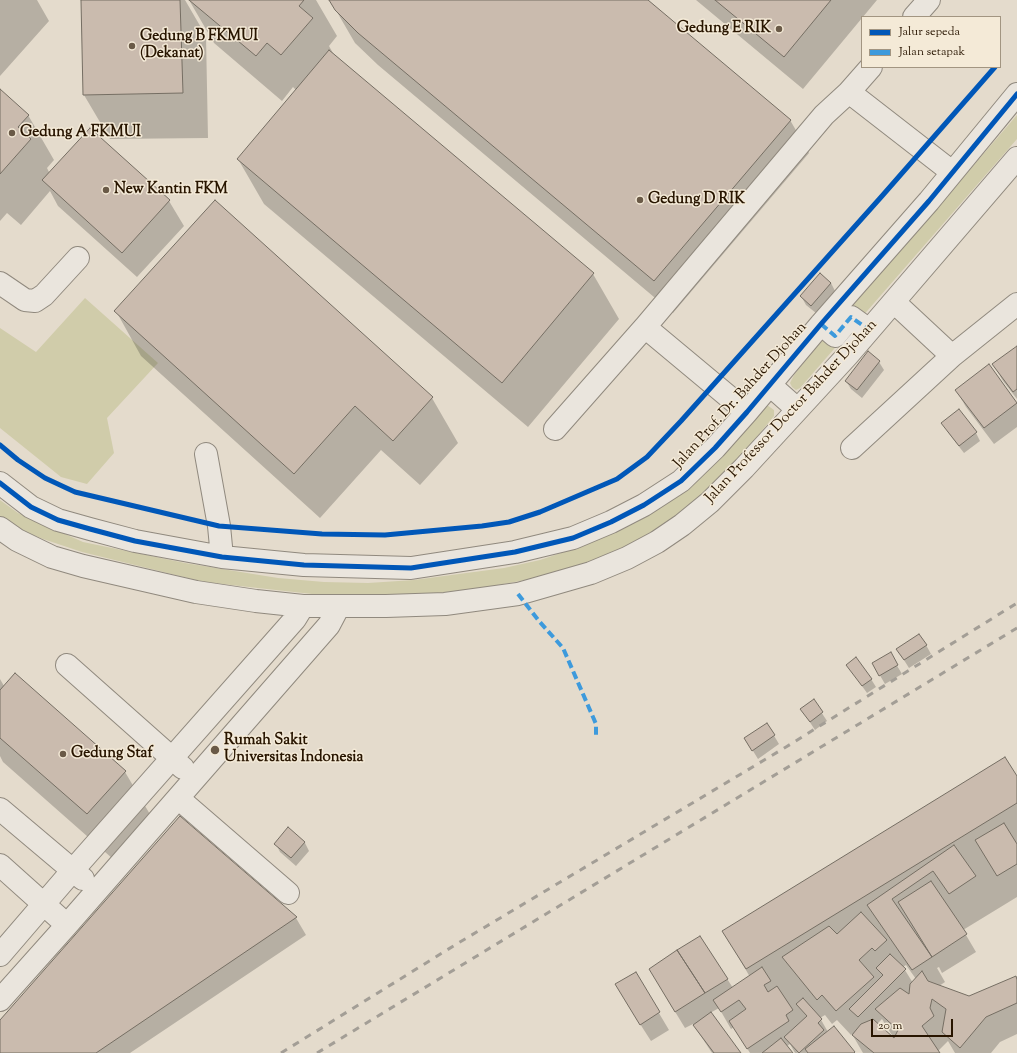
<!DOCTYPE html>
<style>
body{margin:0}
#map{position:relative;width:1017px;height:1053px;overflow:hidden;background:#e4dbcc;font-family:"Sorts Mill Goudy",serif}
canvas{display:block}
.legend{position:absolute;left:861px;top:16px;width:140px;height:52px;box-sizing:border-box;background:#f4ead7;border:1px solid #a29581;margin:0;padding:5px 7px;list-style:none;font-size:12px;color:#281500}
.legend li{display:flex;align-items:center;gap:8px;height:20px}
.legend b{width:20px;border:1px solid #a29581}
.scale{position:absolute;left:871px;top:1019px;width:82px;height:18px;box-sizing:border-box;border:2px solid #281500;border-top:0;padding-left:5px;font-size:12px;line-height:14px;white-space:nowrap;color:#281500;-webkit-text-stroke:3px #f4ead7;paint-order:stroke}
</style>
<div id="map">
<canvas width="1017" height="1053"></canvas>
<ul class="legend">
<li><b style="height:5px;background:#0057b8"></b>Jalur sepeda</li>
<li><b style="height:5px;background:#3d9adc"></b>Jalan setapak</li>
</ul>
<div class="scale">20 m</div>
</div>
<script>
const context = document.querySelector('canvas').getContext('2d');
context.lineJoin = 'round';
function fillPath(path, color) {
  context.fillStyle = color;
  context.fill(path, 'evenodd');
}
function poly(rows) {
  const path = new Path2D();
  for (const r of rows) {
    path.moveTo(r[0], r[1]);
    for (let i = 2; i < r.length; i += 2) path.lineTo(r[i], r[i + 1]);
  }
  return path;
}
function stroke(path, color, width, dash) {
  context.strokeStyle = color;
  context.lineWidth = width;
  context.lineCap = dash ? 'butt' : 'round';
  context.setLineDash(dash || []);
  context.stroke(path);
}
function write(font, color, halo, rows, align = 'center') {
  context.font = font + ' "Sorts Mill Goudy",serif';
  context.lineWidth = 3;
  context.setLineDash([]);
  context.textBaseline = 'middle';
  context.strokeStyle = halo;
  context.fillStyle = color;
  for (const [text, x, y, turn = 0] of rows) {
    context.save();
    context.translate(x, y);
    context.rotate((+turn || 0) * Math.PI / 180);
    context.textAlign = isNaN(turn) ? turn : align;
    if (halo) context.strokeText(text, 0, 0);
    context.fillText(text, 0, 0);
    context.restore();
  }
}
const green = poly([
 [1017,115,1017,139,800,388,796,390,792,387,790,383,794,375,809,356],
 [85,298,158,363,107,418,114,453,87,484,61,477,0,428,0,328,36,352],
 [767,405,774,410,774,416,725,476,659,530,627,546,584,564,547,576,482,588,411,596,368,597,321,595,204,582,82,552,43,539,14,527,0,519,0,500,18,513,83,542,185,563,278,578,324,582,368,583,414,580,504,568,540,560,582,546,637,522,675,497,760,408]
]);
const shadow = poly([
 [0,0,37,0,49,21,0,76],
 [82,0,185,0,206,36,208,138,110,139,84,95],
 [189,0,316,0,337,36,329,46,334,55,593,274,619,319,528,427,264,204,238,159,296,90,293,87,282,101,214,43],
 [330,0,647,0,790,120,809,153,673,313,378,65,355,43],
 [696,0,877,0,803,89],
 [0,90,28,115,54,160,47,168,50,174,169,201,184,226,137,277,58,206,50,191,21,225,7,213,0,221],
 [831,283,835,291,816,313,806,305,801,296],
 [116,311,432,398,458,443,420,485,381,450,320,518,141,356],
 [1017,347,1017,399,1003,381,993,364],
 [868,353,879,362,884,370,862,398,851,389,846,381],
 [989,366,1017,403,1017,427,994,444,966,407,956,390],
 [947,431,976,433,980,441,964,453],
 [926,645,931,654,909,668,897,649],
 [890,654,902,674,885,684,878,672],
 [847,665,871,679,876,687,867,693],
 [0,679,4,686,125,772,151,816,113,859,3,762,0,756],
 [814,701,827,721,815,730,802,710],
 [767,724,779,744,758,759,750,746],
 [1017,778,1017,897,963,930,976,952,942,973,939,967,937,968,945,982,939,986,969,997,1017,981,1017,1034,1000,1042,991,1053,955,1053,948,1041,938,1051,939,1053,863,1053,852,1034,851,1035,837,1020,832,1024,825,1015,820,1018,828,1032,834,1027,855,1053,795,1053,790,1044,787,1046,792,1053,750,1053,734,1027,731,1029,719,1008,710,1013,740,1053,712,1053,693,1024,685,1028,660,987,700,937,733,988,750,977,723,931],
 [906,965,916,979,913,983,903,967],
 [882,1019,893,1037,877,1024],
 [181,818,296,918,306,935,130,1053,0,1053,0,1021],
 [288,829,305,843,309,851,296,866,280,852,276,844],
 [635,973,669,1030,651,1041,626,1002]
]);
const building = poly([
 [81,0,180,0,183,93,83,95,81,0],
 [189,0,304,0,299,6,313,18,281,55,267,43,256,56,189,0],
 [329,0,648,0,791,120,654,281,358,33,335,10,329,0],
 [715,0,831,0,784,57,715,0],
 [329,50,594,273,502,383,237,159,329,50],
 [0,89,29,115,18,127,31,139,0,174,0,89],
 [90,128,170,200,122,253,42,180,90,128],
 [215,200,433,397,393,441,355,406,294,474,114,311,215,200],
 [820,273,831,283,811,306,800,296,820,273],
 [1017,346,1017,389,1013,392,992,364,1017,346],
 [868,351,880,361,857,390,845,381,868,351],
 [989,364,1017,403,984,428,955,390,989,364],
 [959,409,977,432,959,446,941,423,959,409],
 [919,634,927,645,904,660,896,649,919,634],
 [891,652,898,665,879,676,872,663,891,652],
 [856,657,872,679,862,686,846,665,856,657],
 [15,673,126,771,87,814,0,738,0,690,15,673],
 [814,699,823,712,810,722,800,709,814,699],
 [767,723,775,735,752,751,744,738,767,723],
 [1005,757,1017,776,1017,803,746,969,722,931,1005,757],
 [180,816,297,917,96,1053,0,1053,0,1020,180,816],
 [1004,823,1017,844,1017,864,997,876,975,840,1004,823],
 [288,827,305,842,291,858,274,844,288,827],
 [954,845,976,876,949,894,933,871,892,899,932,957,912,970,867,905,954,845],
 [931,881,967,934,932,957,898,902,931,881],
 [861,912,887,940,875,951,872,948,859,960,874,977,836,1011,822,995,817,1000,782,957,829,926,837,934,861,912],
 [700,936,728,979,705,993,677,950,700,936],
 [677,950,705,993,675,1012,649,969,677,950],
 [890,954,906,969,858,1017,849,1009,883,975,876,968,890,954],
 [762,967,771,981,764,985,768,992,777,986,793,1010,786,1015,789,1021,747,1049,729,1021,746,1009,739,1000,721,1012,713,1000,762,967],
 [922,971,928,981,969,996,1016,976,1017,980,1017,1003,986,1017,960,1048,942,1032,946,1009,932,999,930,1008,934,1016,922,1026,940,1053,874,1053,852,1035,861,1024,873,1019,894,1038,898,1030,875,1009,900,988,909,994,910,984,922,971],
 [636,972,660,1012,640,1025,615,984,636,972],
 [803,998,822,1019,818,1023,824,1030,799,1053,784,1037,807,1016,796,1004,803,998],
 [711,1012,741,1053,714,1053,693,1025,711,1012],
 [834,1026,855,1052,854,1053,808,1053,805,1049,834,1026],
 [781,1038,793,1053,762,1053,781,1038]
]);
const minor = poly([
 [914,17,929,0],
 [849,92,871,67],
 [0,283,25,300,35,301,44,295,78,258],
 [821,324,835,336,851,317,869,330],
 [952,356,1017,304],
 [770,385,797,409],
 [747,412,645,327,824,115,849,92,952,172],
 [555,429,645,327],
 [852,448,952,356,894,302],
 [206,454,219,526,222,557],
 [0,483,31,507,58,520,90,529,135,541,222,557,304,565,411,568,515,552,573,538,611,522,644,505,681,481,715,448,747,412,821,324,929,201,1017,94],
 [0,528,17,540,52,557,83,566,196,592,256,601,303,606,386,606,445,604,518,594,591,573,627,558,657,542,682,525,710,502,744,468,847,356,1017,158],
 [67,665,183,768],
 [178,798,288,893],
 [0,809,83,879],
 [0,865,67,925],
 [0,955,73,870,295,619,303,606],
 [0,1000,67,925,329,625,339,606]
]);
const rail = poly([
 [281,1053,455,945,786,747,1017,603],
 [317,1053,1017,628]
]);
const quiet = poly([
 [821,324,835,336,851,317,869,330],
 [518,594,539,621,563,648,596,724,596,737]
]);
const cycleway = poly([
 [0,445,18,460,45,478,75,492,219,526,322,534,385,535,482,526,509,522,540,512,617,479,647,457,681,421,882,196,995,67],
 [0,483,31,507,58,520,90,529,135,541,222,557,304,565,411,568,515,552,573,538,611,522,644,505,681,481,715,448,747,412,821,324,929,201,1017,94]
]);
const markers = [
 [779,29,4,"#6a5a47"],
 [132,46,4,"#6a5a47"],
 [12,133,4,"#6a5a47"],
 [106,190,4,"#6a5a47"],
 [640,200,4,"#6a5a47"],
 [215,750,5,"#6a5a47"],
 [63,754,4,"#6a5a47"]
];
const poiNames = [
 ["Gedung E RIK",771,29,"right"],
 ["Gedung B FKMUI",140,37],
 ["(Dekanat)",140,54],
 ["Gedung A FKMUI",20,133],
 ["New Kantin FKM",114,190],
 ["Gedung D RIK",648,200],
 ["Rumah Sakit",224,741],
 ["Universitas Indonesia",224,758],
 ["Gedung Staf",71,754]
];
const streetNames = [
 ["Jalan Prof. Dr. Bahder Djohan",741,396,-48],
 ["Jalan Professor Doctor Bahder Djohan",792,412,-47]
];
fillPath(green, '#d0ccaa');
fillPath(shadow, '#0003');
fillPath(building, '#cabbae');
stroke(building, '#756e63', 1);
stroke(minor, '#90897e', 24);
stroke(minor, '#eae5dd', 22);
stroke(rail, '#a39e96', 3, [7, 7]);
stroke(quiet, '#3d9adc', 4, [8, 4]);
stroke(cycleway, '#0057b8', 5);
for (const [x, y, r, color] of markers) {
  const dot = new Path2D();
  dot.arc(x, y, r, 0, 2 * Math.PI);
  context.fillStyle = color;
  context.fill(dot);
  stroke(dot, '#f4ead7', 1.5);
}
write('bold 15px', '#281500', '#f4ead7', poiNames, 'left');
write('15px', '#281500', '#f4ead7', streetNames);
</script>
